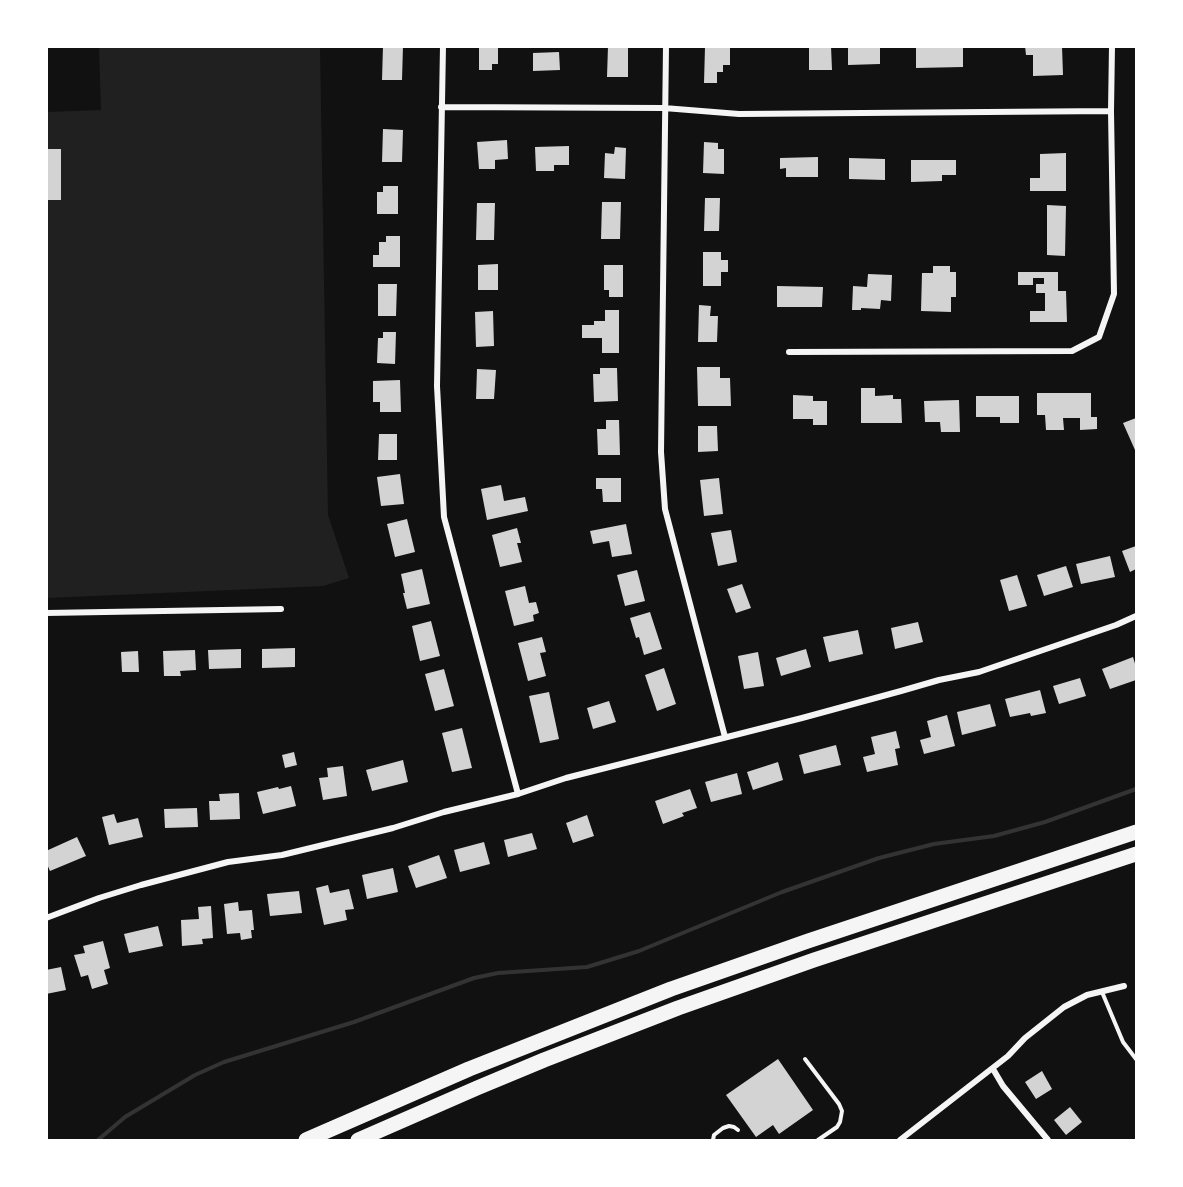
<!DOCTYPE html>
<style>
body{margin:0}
#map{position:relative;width:1183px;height:1187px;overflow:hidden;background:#111;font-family:"PT Serif",serif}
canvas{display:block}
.frame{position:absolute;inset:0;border:48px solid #fff;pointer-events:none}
</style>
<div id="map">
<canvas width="1183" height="1187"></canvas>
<div class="frame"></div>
</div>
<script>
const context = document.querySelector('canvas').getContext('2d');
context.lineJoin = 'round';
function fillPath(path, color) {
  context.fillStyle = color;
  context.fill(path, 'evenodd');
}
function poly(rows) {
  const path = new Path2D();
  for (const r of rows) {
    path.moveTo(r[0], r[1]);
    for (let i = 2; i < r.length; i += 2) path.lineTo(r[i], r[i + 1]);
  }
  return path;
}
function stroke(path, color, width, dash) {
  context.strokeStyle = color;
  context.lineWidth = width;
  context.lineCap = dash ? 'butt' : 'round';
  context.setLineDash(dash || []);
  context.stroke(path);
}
const green = poly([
 [99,47,320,47,328,515,349,578,323,586,47,598,46,112,101,110]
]);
const stream = poly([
 [98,1140,125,1117,195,1075,224,1062,354,1022,474,978,498,973,587,967,639,951,782,892,879,858,934,844,994,836,1045,822,1136,789]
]);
const building = poly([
 [383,46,403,46,402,80,382,80],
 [479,46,498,46,498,64,492,64,492,70,479,70],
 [608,46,628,46,628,77,607,77],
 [809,46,831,46,832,70,809,70],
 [848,46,880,46,880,64,848,65],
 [926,46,941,46,941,48,963,48,963,67,916,68,916,47],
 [1025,46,1062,46,1063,75,1033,76,1033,55,1026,55],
 [705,47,730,48,730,65,723,65,723,72,717,72,717,83,704,83],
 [559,52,560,70,533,71,533,53],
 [383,129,403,130,402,162,382,162],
 [507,140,508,159,495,160,495,169,479,169,477,142],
 [704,142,718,143,718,149,724,149,724,174,703,173],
 [569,146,569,165,554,165,554,171,536,171,535,147],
 [615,147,626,148,625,179,604,178,605,153,614,154],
 [46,149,61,149,61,200,46,200],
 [1066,153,1066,191,1030,191,1030,178,1040,178,1040,154],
 [818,157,818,177,786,177,786,168,780,169,780,158],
 [849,158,885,159,885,180,849,179],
 [911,160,956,160,956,175,942,175,942,181,911,182],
 [383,186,398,186,398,214,377,214,377,192,383,192],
 [705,198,720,198,719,231,704,231],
 [602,202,621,202,620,239,601,239],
 [477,203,495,203,494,240,476,240],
 [1047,205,1066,206,1065,256,1047,255],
 [386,236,400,236,400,267,373,267,373,255,379,255,379,242,386,242],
 [703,252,721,252,721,260,728,260,728,272,721,272,721,286,703,286],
 [498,264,498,290,478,290,478,265],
 [604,265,623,265,623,297,609,297,609,290,604,290],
 [933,266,950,266,950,272,956,272,956,297,951,297,951,312,921,311,922,273,933,273],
 [1018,272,1058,272,1058,291,1066,291,1067,322,1030,322,1030,311,1045,311,1045,293,1036,293,1036,284,1044,284,1044,278,1033,278,1033,285,1018,285],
 [868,274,892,275,891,301,881,300,880,309,861,308,861,310,852,310,853,286,867,287],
 [378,284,397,284,396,316,378,316],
 [777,286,823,287,822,307,777,307],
 [699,305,711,306,710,316,718,316,717,342,698,342],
 [605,310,619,310,619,353,602,353,602,338,582,338,582,325,594,325,594,321,605,321],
 [493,311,494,346,476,347,475,312],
 [383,332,396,332,395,364,377,363,378,338,383,338],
 [697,367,720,367,720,378,730,378,731,406,698,406],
 [600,368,617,368,618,401,594,402,593,374,600,374],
 [477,369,496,370,494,399,476,399],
 [400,380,401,412,380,412,380,402,373,402,373,381],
 [861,388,875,388,875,396,893,395,893,399,901,399,902,423,861,423],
 [1037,393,1091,393,1091,417,1097,417,1097,429,1080,430,1080,418,1063,418,1064,430,1046,430,1045,415,1037,415],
 [793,395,813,396,813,401,827,401,827,425,813,425,813,419,793,419],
 [976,396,1019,396,1019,423,1000,423,1000,417,976,417],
 [959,400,960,432,941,432,940,422,925,422,924,401],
 [1136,418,1136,449,1135,450,1123,423],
 [606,420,619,420,620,455,598,455,597,429,606,429],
 [698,426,717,426,718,451,698,452],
 [379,434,397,434,397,460,378,460],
 [400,474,404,504,381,506,377,477],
 [596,478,621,478,621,502,603,502,602,489,596,489],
 [719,478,723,514,704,516,700,480],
 [501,485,504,501,525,497,528,511,487,520,481,489],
 [407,519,415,552,395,557,387,524],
 [626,524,632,554,612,557,609,541,593,544,590,531],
 [517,528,521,543,517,543,522,562,500,567,492,535],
 [731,530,737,562,718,566,711,533],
 [1136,546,1136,569,1130,572,1122,551],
 [1110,556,1115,577,1081,584,1076,564],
 [1066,566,1073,587,1044,596,1037,575],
 [422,569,430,604,407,609,403,593,405,593,401,574],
 [637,570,645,601,625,606,617,575],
 [1017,575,1027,606,1009,611,1000,580],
 [742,584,751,608,736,613,727,589],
 [525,586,529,603,536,602,539,613,533,615,534,621,514,626,505,591],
 [650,612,662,649,644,655,639,637,636,638,630,618],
 [431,621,440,656,420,661,412,626],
 [918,622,923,642,895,649,891,628],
 [858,630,863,654,829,662,823,637],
 [542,637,546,652,540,653,546,676,528,681,518,643],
 [295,648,295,667,262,668,262,649],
 [241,649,241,668,209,669,208,650],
 [806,649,811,667,781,676,776,658],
 [195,650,196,670,180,671,181,676,164,676,163,651],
 [138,651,139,672,122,672,121,652],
 [758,652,764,686,744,689,738,656],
 [1133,657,1136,667,1136,680,1110,689,1102,669],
 [664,668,676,704,657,711,645,675],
 [444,669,454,706,435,711,425,674],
 [1080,678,1086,696,1059,704,1053,686],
 [1040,690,1046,713,1031,716,1030,713,1010,717,1005,699],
 [549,692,559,739,540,743,529,696],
 [609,701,616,722,593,729,587,708],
 [990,704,996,726,962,735,957,712],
 [947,715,955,746,924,754,920,740,931,737,927,721],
 [462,728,472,768,452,772,442,733],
 [896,731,900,748,895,749,898,765,867,772,863,757,875,754,871,737],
 [836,745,841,765,804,774,799,755],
 [294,752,297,765,285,768,282,755],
 [403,760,408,782,372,791,366,770],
 [778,762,783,780,753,790,747,772],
 [343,766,347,796,323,800,319,778,328,777,327,768],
 [737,773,742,794,711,802,705,782],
 [291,786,296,806,263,814,257,792,278,787,279,789],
 [690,789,697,808,682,813,684,816,663,824,655,801],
 [239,793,240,819,210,820,209,801,220,801,219,794],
 [197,808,198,827,165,828,164,809],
 [114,814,117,823,138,818,143,837,109,845,102,817],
 [587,815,594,836,573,843,566,823],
 [532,833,537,849,508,857,504,840],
 [77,837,86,856,50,871,46,862,46,851],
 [484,842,490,864,460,872,454,850],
 [439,855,447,878,416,888,408,866],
 [393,868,398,892,367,899,362,875],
 [328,885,330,893,349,889,354,909,345,910,347,920,324,925,316,888],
 [299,891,302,913,270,916,267,894],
 [238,902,239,911,252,910,254,930,251,930,252,938,241,940,240,933,227,934,224,904],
 [211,906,213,938,202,939,203,944,182,946,181,920,199,919,198,907],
 [158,926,163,946,129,953,124,934],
 [103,941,110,968,104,970,108,984,92,989,88,975,81,977,74,955,85,953,83,946],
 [61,967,66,990,46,994,46,970],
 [778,1059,813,1110,779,1134,773,1125,756,1137,726,1095],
 [1042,1071,1052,1089,1036,1099,1025,1082],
 [1070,1107,1082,1122,1066,1135,1054,1120]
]);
const service = poly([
 [1102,992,1123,1042,1136,1059],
 [805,1059,839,1104,842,1111,840,1122,837,1127,818,1140],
 [713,1140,714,1135,723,1128,729,1126,734,1127,738,1130]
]);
const minor = poly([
 [443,46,437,386,444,517,518,794],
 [666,46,661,452,665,509,725,737],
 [441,107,664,108,739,114,1111,111],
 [789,352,1072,351,1099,337,1114,294,1111,111,1112,46],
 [46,613,281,609],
 [46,918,99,898,141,885,228,862,282,855,393,828,444,812,518,794,566,778,802,718,901,691,939,680,979,672,1116,625,1136,616],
 [993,1069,1003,1086,1048,1140],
 [900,1140,1008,1056,1025,1038,1064,1007,1087,995,1124,986]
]);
const motorway = poly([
 [306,1140,469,1069,671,989,808,941,1136,832],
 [358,1140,477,1088,544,1060,678,1008,814,960,1136,854]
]);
fillPath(green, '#202020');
stroke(stream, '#333', 4);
fillPath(building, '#d3d3d3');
stroke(service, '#f5f5f5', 4);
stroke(minor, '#f5f5f5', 6);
stroke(motorway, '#f5f5f5', 15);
</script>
